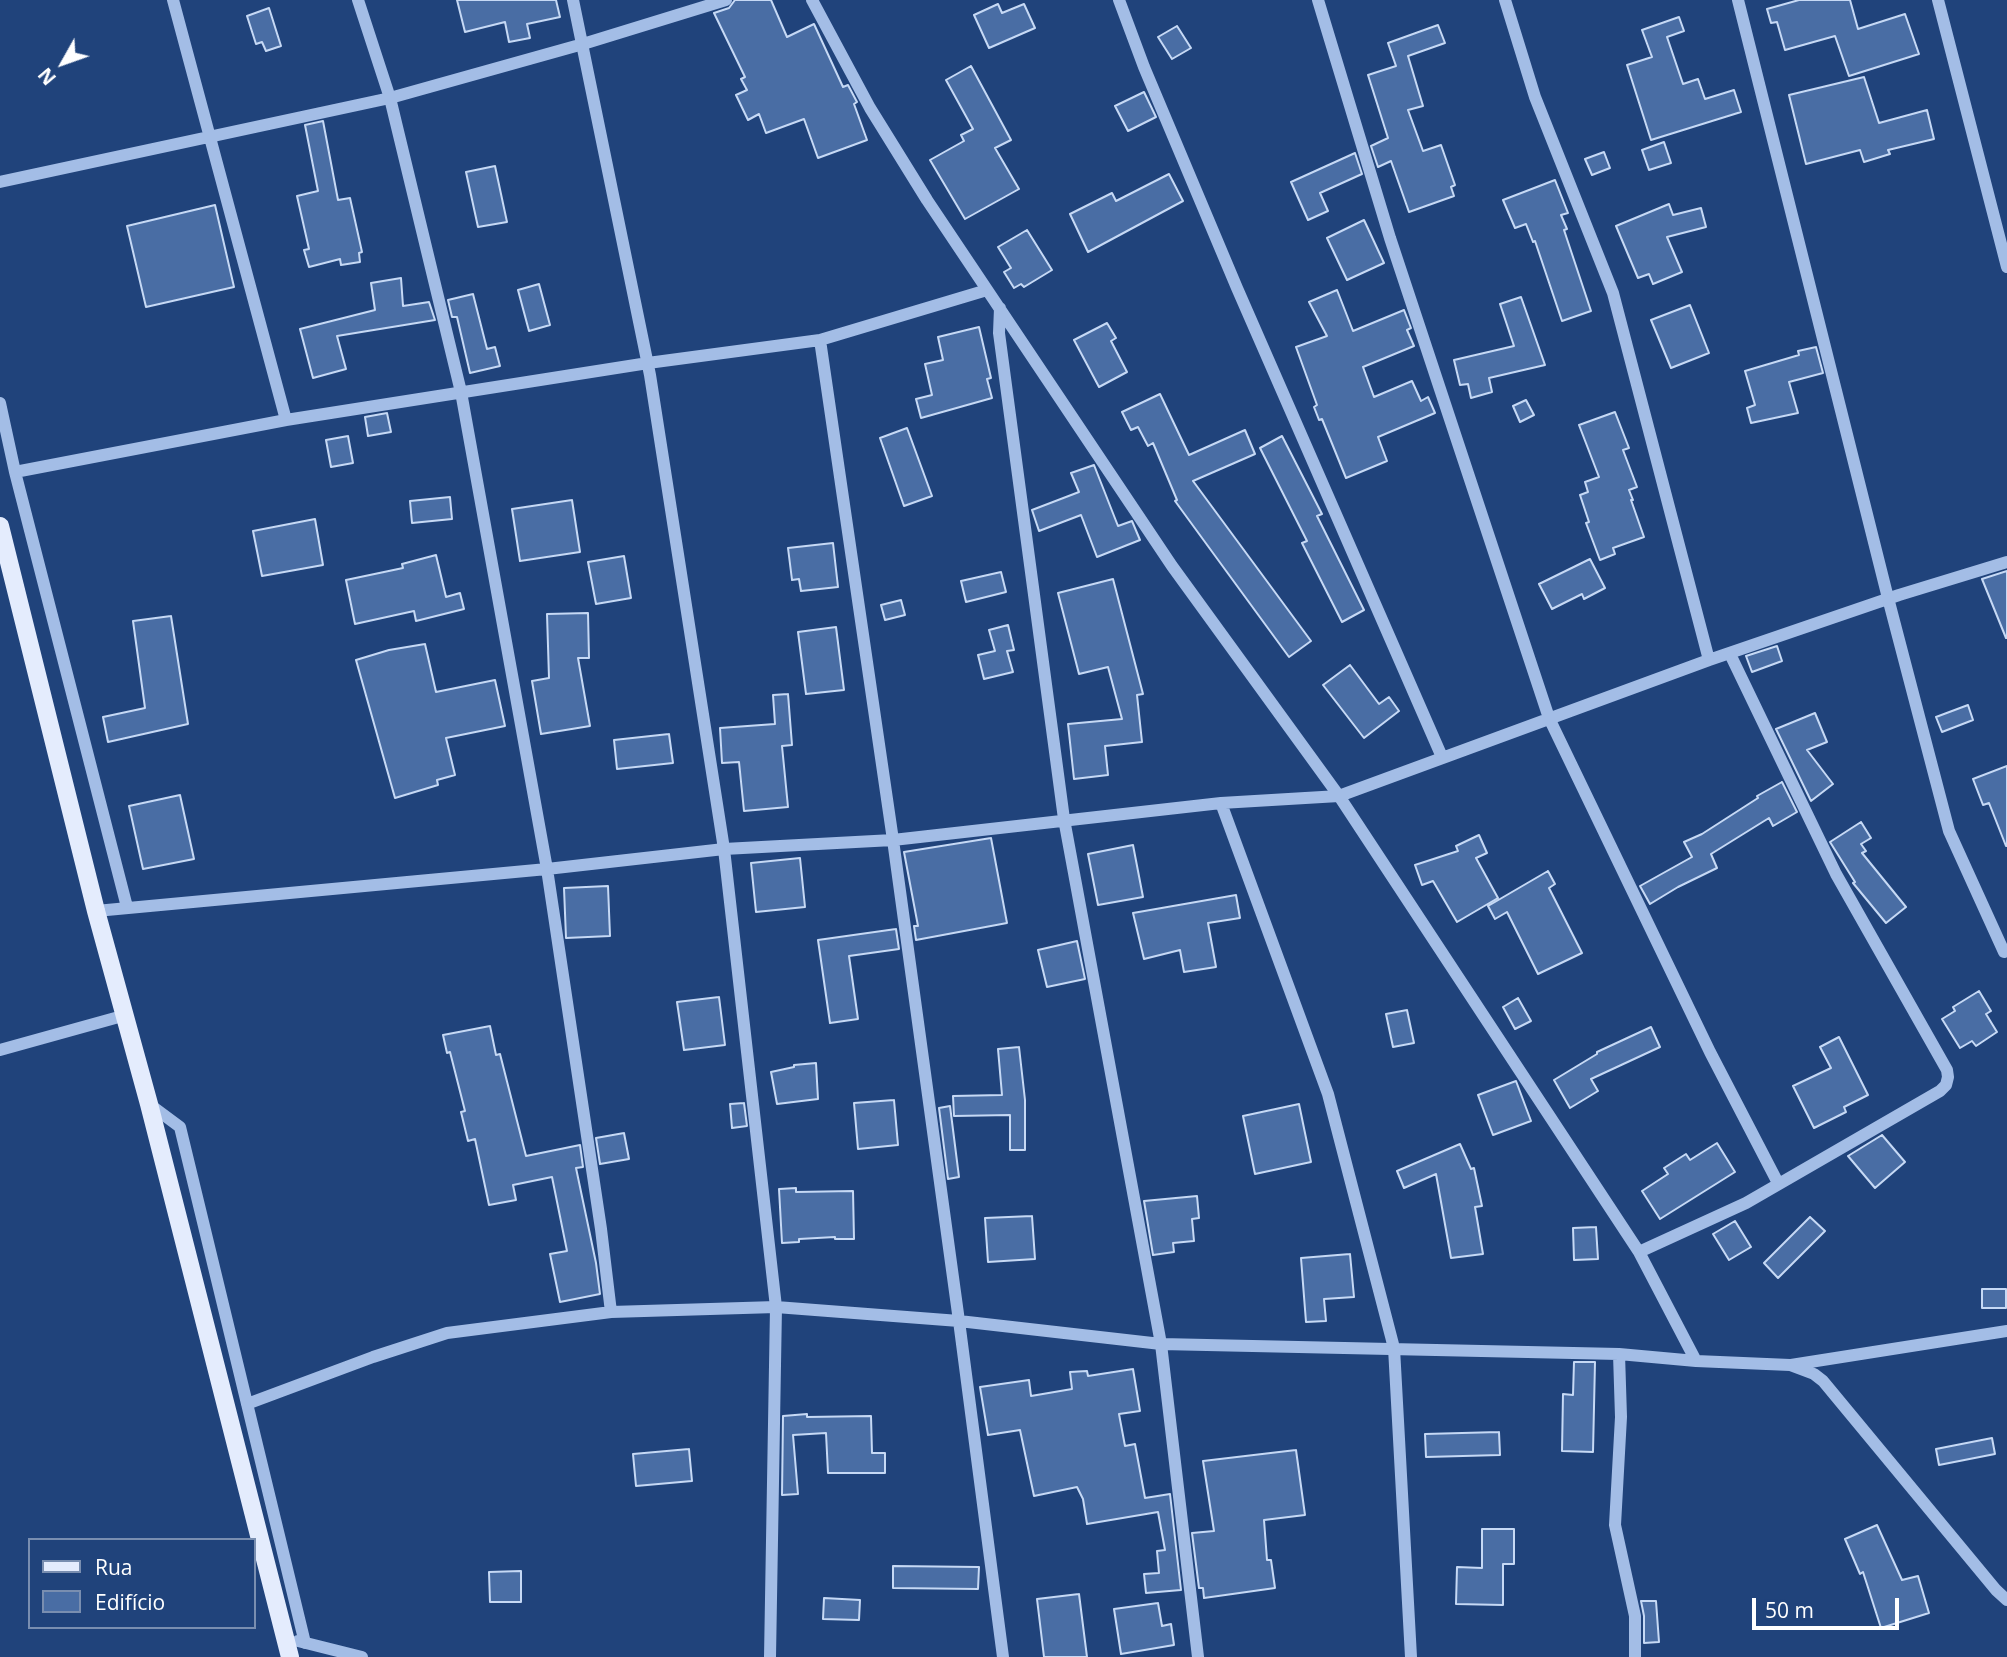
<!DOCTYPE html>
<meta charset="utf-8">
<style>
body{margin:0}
#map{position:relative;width:2007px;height:1657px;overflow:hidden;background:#20437b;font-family:"Open Sans",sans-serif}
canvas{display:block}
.legend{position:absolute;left:28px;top:1538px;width:228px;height:91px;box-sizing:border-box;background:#20437b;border:2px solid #798eb0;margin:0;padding:9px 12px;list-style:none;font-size:21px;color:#fff}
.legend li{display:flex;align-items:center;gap:14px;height:35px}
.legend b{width:35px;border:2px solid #798eb0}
.north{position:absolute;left:28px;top:28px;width:70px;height:70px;-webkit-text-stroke:5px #20437b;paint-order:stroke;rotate:230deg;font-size:19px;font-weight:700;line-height:28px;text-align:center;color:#fff}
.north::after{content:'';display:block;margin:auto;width:24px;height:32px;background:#fff;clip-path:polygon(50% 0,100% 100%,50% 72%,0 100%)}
.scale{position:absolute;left:1752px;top:1598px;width:147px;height:32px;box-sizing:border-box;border:4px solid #fff;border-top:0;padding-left:9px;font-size:21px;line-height:24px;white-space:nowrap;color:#fff;-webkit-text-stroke:5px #20437b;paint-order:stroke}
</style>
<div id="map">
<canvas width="2007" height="1657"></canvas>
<ul class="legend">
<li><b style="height:9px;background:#e4ecfd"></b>Rua</li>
<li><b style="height:19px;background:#496da4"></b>Edifício</li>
</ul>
<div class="north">N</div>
<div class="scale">50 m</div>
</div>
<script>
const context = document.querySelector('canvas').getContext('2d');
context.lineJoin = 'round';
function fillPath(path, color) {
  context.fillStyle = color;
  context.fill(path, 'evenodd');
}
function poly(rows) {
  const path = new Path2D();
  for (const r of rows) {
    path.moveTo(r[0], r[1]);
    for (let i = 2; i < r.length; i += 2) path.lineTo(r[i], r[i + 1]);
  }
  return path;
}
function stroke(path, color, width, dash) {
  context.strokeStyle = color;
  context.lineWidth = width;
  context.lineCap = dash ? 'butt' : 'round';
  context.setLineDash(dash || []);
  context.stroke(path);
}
const building = poly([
 [457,0,556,0,560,17,527,24,530,38,509,42,505,22,465,32,457,0],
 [735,0,771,0,787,37,814,24,843,87,848,85,857,102,854,104,867,140,818,158,804,119,766,133,759,114,748,120,736,95,747,90,741,79,745,77,714,13,729,8,735,0],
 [1799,0,1850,0,1858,29,1905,14,1919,54,1849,76,1835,36,1785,50,1777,22,1771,23,1767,9,1799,0],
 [998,4,1002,13,1024,4,1035,28,989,48,974,15,998,4],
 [269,8,281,46,266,51,262,42,256,44,247,16,269,8],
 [1679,17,1684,31,1667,37,1683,84,1698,79,1705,99,1734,90,1741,112,1651,140,1627,65,1652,57,1642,30,1679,17],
 [1438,25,1445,43,1408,56,1423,106,1408,110,1423,151,1441,145,1455,185,1451,187,1454,196,1409,212,1391,161,1378,167,1371,146,1388,138,1368,75,1396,66,1388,43,1438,25],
 [1177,26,1191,48,1172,59,1158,37,1177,26],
 [971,66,1011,140,995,148,1019,189,965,219,930,160,964,141,961,135,973,129,946,80,971,66],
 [1864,77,1879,123,1927,110,1934,139,1888,150,1890,154,1864,162,1860,150,1806,164,1789,95,1864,77],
 [1144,92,1156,117,1128,131,1115,106,1144,92],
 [323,121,338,200,350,198,362,252,359,253,360,262,341,265,340,259,309,267,304,250,309,249,297,196,318,191,305,125,323,121],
 [1664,142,1671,163,1649,170,1642,150,1664,142],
 [1604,152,1610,168,1592,175,1585,159,1604,152],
 [1355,153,1362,174,1320,193,1328,211,1308,220,1291,182,1355,153],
 [495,166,507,222,478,227,466,172,495,166],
 [1169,174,1183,201,1088,252,1070,214,1112,193,1116,201,1169,174],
 [1555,180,1568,213,1561,215,1567,229,1564,230,1591,311,1562,321,1535,241,1533,242,1526,224,1515,228,1503,200,1555,180],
 [1669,204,1673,215,1701,208,1706,227,1667,237,1682,272,1653,284,1649,274,1638,278,1616,226,1669,204],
 [215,205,234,287,146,307,127,226,215,205],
 [1364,220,1384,263,1347,280,1327,238,1364,220],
 [1027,230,1052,270,1024,287,1021,284,1014,288,1004,272,1011,268,998,247,1027,230],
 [401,278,403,306,429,302,435,320,337,336,346,369,313,378,300,329,375,310,371,283,401,278],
 [539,284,550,325,529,331,518,290,539,284],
 [1337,290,1353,331,1404,310,1411,328,1407,330,1414,346,1363,367,1374,397,1412,381,1421,401,1428,397,1435,413,1378,437,1387,461,1346,478,1322,419,1319,420,1314,407,1317,405,1296,347,1327,336,1309,302,1337,290],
 [473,294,487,349,495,347,500,366,470,373,457,317,452,317,448,300,473,294],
 [1521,297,1545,365,1489,378,1492,392,1471,398,1468,384,1460,385,1454,360,1514,346,1500,304,1521,297],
 [1690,305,1709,353,1671,368,1651,320,1690,305],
 [1107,323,1116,338,1111,341,1127,372,1099,387,1074,340,1107,323],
 [979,327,991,378,987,379,992,398,921,418,916,399,932,395,925,364,943,360,938,337,979,327],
 [1816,347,1823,373,1789,382,1798,413,1751,423,1747,408,1755,405,1745,371,1799,355,1798,351,1816,347],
 [1160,394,1189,455,1245,430,1255,454,1193,481,1311,641,1289,657,1175,501,1177,500,1153,443,1148,446,1138,427,1131,430,1122,412,1160,394],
 [1526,400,1534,415,1520,422,1513,406,1526,400],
 [1615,412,1629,448,1623,450,1637,487,1629,490,1633,500,1631,500,1644,537,1613,548,1615,554,1600,560,1586,523,1589,522,1580,495,1588,492,1585,482,1599,477,1579,425,1615,412],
 [387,413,391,432,368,436,365,417,387,413],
 [907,428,932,496,904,506,880,438,907,428],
 [348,436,353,463,331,467,326,440,348,436],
 [1282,436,1322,514,1317,516,1364,610,1342,622,1302,543,1307,541,1260,448,1282,436],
 [1094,465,1118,526,1132,521,1140,540,1097,557,1081,515,1039,531,1032,510,1079,492,1071,473,1094,465],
 [450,497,452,519,412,523,410,501,450,497],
 [572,500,580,552,520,561,512,509,572,500],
 [315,519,323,565,262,576,253,531,315,519],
 [833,543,838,587,801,591,799,579,792,580,788,548,833,543],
 [436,555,446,597,460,593,464,609,416,621,414,611,355,624,346,580,403,568,402,564,436,555],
 [624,556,631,598,596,604,588,562,624,556],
 [1590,559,1605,588,1584,599,1582,594,1552,609,1539,584,1590,559],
 [2007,571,2007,638,2006,638,1982,579,2007,571],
 [1001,572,1006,592,966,602,961,581,1001,572],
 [1113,579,1143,694,1137,695,1142,742,1105,746,1108,775,1074,779,1068,724,1122,719,1108,667,1079,674,1058,593,1113,579],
 [901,600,905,615,885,620,881,605,901,600],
 [588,613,589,658,578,658,590,726,541,734,532,681,549,678,547,614,588,613],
 [171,616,188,724,108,742,103,717,145,708,133,621,171,616],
 [1008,625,1014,650,1007,651,1013,672,984,679,978,655,995,651,989,630,1008,625],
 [836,627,844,690,806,694,798,632,836,627],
 [425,644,436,692,495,680,505,726,446,738,455,775,437,780,438,785,395,798,356,660,389,650,425,644],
 [1777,646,1782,661,1752,672,1746,656,1777,646],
 [1350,665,1379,704,1389,697,1399,711,1364,738,1323,685,1350,665],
 [788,694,792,745,782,746,788,807,744,811,739,762,722,763,720,728,775,724,773,695,788,694],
 [1968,705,1973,720,1942,732,1936,717,1968,705],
 [1815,713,1827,742,1807,750,1833,784,1811,801,1776,729,1815,713],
 [669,734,673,763,617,769,614,740,669,734],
 [2007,766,2007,846,2006,846,1989,803,1983,805,1973,779,2007,766],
 [1782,782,1797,812,1773,826,1769,818,1711,854,1717,868,1678,887,1650,904,1640,886,1692,857,1684,842,1702,834,1758,798,1757,796,1782,782],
 [180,795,194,859,143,869,129,806,180,795],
 [1861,822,1871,838,1861,844,1866,851,1862,853,1906,907,1886,923,1853,883,1855,882,1830,842,1861,822],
 [1479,835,1487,853,1476,858,1498,898,1457,922,1433,881,1422,885,1415,865,1458,851,1456,846,1479,835],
 [991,838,1007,923,916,940,914,926,918,926,904,852,991,838],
 [1133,845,1143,897,1098,905,1088,854,1133,845],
 [800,858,805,907,756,912,751,863,800,858],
 [1548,871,1555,884,1549,888,1582,953,1538,974,1507,912,1495,919,1488,906,1548,871],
 [608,886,610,936,566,938,564,888,608,886],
 [1236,895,1240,918,1208,923,1216,967,1184,972,1180,950,1144,959,1133,913,1236,895],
 [896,929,899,949,849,956,858,1019,830,1023,818,940,896,929],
 [1077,941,1085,979,1047,987,1038,950,1077,941],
 [1979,991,1991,1011,1986,1014,1997,1032,1976,1046,1972,1041,1960,1048,1942,1019,1955,1011,1953,1007,1979,991],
 [719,997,725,1045,684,1050,677,1002,719,997],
 [1518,998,1531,1021,1515,1029,1503,1007,1518,998],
 [1407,1010,1414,1043,1393,1047,1386,1014,1407,1010],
 [490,1026,496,1055,500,1054,526,1156,580,1145,583,1167,576,1168,596,1263,600,1294,560,1302,550,1254,567,1251,552,1177,513,1185,516,1200,489,1205,475,1139,468,1141,461,1112,465,1111,450,1052,447,1053,443,1035,490,1026],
 [1651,1027,1660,1047,1591,1079,1598,1091,1570,1108,1554,1080,1597,1054,1597,1052,1651,1027],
 [1839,1037,1868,1095,1844,1107,1846,1112,1814,1128,1793,1086,1831,1068,1820,1047,1839,1037],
 [1019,1047,1025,1100,1025,1150,1010,1150,1010,1115,954,1116,953,1096,1002,1095,998,1049,1019,1047],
 [816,1063,818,1099,777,1104,771,1072,794,1067,794,1065,816,1063],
 [1516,1081,1531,1121,1493,1135,1478,1095,1516,1081],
 [894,1100,898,1145,858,1149,854,1103,894,1100],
 [744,1103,747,1126,732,1128,730,1104,744,1103],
 [1299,1104,1311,1162,1255,1174,1243,1116,1299,1104],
 [950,1106,959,1177,948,1179,939,1108,950,1106],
 [624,1133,629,1159,600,1164,596,1138,624,1133],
 [1882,1135,1905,1162,1875,1188,1848,1156,1882,1135],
 [1717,1143,1735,1172,1660,1219,1642,1191,1668,1174,1664,1168,1686,1154,1690,1160,1717,1143],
 [1460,1144,1471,1169,1474,1168,1482,1206,1475,1207,1483,1254,1451,1258,1436,1174,1404,1188,1397,1171,1460,1144],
 [796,1188,796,1192,853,1191,854,1239,835,1239,835,1237,799,1239,799,1242,782,1243,779,1189,796,1188],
 [1197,1196,1199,1218,1192,1219,1194,1241,1173,1243,1174,1252,1153,1255,1144,1201,1197,1196],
 [1032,1216,1035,1259,988,1262,985,1218,1032,1216],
 [1810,1217,1825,1231,1778,1278,1764,1263,1810,1217],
 [1735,1221,1751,1247,1729,1260,1713,1234,1735,1221],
 [1596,1227,1598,1259,1574,1260,1573,1228,1596,1227],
 [1350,1254,1354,1297,1324,1299,1326,1321,1306,1322,1301,1258,1350,1254],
 [1982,1289,2006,1289,2006,1308,1982,1308,1982,1289],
 [1574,1362,1595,1362,1593,1452,1562,1451,1563,1394,1573,1395,1574,1362],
 [1133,1369,1140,1411,1119,1414,1125,1446,1135,1444,1145,1498,1170,1494,1181,1590,1146,1593,1144,1574,1159,1573,1157,1551,1165,1550,1158,1512,1087,1524,1083,1499,1077,1487,1034,1496,1020,1430,988,1435,980,1387,1029,1380,1031,1396,1072,1389,1070,1372,1087,1371,1088,1376,1133,1369],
 [807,1414,807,1417,871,1416,872,1453,885,1453,885,1473,828,1473,826,1433,793,1435,798,1494,782,1495,783,1416,807,1414],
 [1499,1432,1500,1455,1426,1457,1425,1434,1499,1432],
 [1992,1438,1995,1454,1939,1465,1936,1449,1992,1438],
 [689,1449,692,1481,636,1486,633,1454,689,1449],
 [1296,1450,1305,1515,1264,1520,1267,1560,1271,1560,1275,1588,1204,1598,1203,1588,1199,1588,1192,1533,1214,1531,1203,1461,1296,1450],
 [1877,1525,1902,1580,1918,1576,1929,1613,1881,1628,1863,1572,1860,1574,1845,1539,1877,1525],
 [1482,1529,1514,1529,1514,1564,1503,1564,1503,1605,1456,1604,1457,1567,1482,1568,1482,1529],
 [893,1566,979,1567,978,1589,893,1588,893,1566],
 [521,1571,521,1602,490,1602,489,1572,521,1571],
 [1079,1594,1087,1657,1044,1657,1037,1599,1079,1594],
 [824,1598,860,1600,859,1620,823,1619,824,1598],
 [1641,1601,1656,1601,1659,1642,1644,1643,1644,1616,1641,1601],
 [1158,1603,1162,1626,1171,1624,1174,1645,1121,1654,1114,1609,1158,1603]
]);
const minor = poly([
 [173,0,286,420],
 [358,0,390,98,461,392,547,869,601,1229,611,1312],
 [573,0,650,375,724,849,776,1307,770,1657],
 [812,0,870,108,927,200,1172,566,1339,796,1639,1252,1696,1361,1619,1354,1161,1344,959,1321,1003,1657],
 [1119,0,1144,67,1237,288,1442,757],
 [1318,0,1390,238,1549,718,1710,1052,1778,1183],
 [1505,0,1535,97,1613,293,1709,660],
 [1738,0,1888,598,1949,831,2004,952],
 [1938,0,2007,267],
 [0,182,390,98,583,44,726,0],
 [1000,308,999,333,1064,819,1161,1344,1198,1657],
 [0,403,15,472,127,907],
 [15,472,286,420,648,363,820,340,987,290],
 [1221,803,1328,1094,1394,1348,1411,1657],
 [96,911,547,869,724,849,893,840,1221,803,1339,796,1709,660,1899,595,2007,562],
 [0,1050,126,1015],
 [149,1104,180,1127,305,1643],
 [1639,1252,1746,1203,1940,1091,1946,1085,1948,1077,1947,1070,1836,874,1730,654],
 [1619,1354,1621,1417,1615,1525,1635,1616,1635,1657],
 [1696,1361,1790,1365,1814,1374,1823,1381,1996,1590,2007,1600],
 [1791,1365,2007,1331],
 [247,1404,373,1357,447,1333,611,1312,776,1307,959,1321,893,840,820,340],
 [298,1641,362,1657]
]);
const major = poly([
 [0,526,96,911,149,1104,290,1657]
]);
fillPath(building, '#496da4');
stroke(building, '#c6d9f5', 2);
stroke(minor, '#a3bde6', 12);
stroke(major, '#e4ecfd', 18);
</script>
